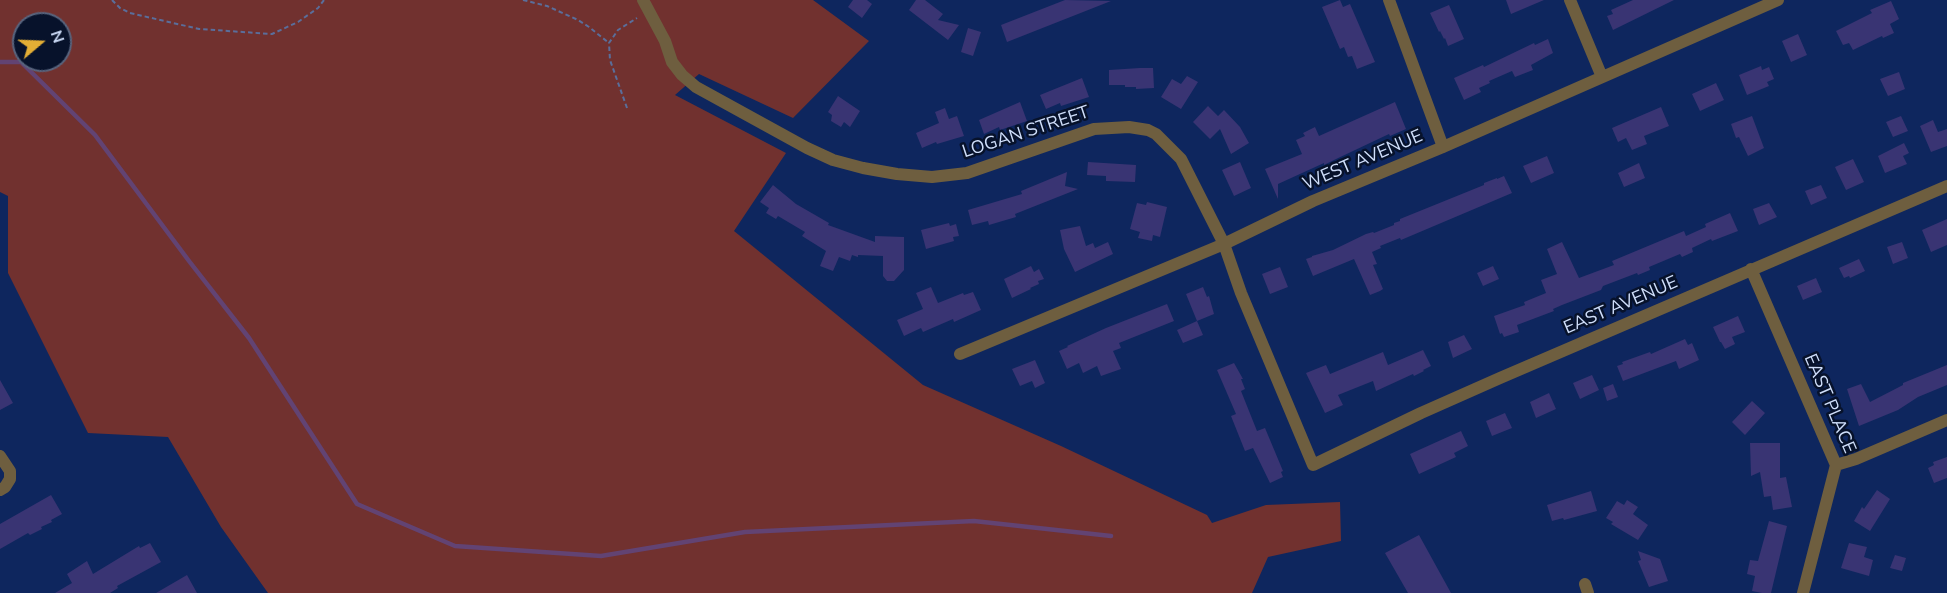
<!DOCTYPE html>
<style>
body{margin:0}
#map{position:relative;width:1947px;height:593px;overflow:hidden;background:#0e265e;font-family:"Nunito Sans",sans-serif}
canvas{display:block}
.north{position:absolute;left:12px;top:12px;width:60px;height:60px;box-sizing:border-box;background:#07122b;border:2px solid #57647e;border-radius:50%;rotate:71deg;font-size:16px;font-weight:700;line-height:24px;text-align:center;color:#cfdefa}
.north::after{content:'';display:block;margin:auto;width:21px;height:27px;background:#e3ae35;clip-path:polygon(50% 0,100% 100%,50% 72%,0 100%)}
</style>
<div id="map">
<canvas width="1947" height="593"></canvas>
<div class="north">N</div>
</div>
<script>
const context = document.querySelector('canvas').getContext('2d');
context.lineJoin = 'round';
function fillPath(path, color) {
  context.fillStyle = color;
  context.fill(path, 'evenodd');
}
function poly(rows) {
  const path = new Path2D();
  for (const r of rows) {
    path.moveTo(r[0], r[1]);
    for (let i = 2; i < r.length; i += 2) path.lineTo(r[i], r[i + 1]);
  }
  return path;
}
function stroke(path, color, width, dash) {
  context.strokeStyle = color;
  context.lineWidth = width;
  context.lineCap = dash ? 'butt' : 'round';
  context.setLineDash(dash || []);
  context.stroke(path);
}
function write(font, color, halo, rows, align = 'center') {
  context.font = font + ' "Nunito Sans",sans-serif';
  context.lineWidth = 5;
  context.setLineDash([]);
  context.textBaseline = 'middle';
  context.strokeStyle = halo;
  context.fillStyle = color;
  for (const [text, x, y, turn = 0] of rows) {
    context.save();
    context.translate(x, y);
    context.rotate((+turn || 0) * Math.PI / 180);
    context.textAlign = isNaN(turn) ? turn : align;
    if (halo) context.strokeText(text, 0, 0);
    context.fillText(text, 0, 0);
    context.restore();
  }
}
const green = poly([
 [0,0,813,0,869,41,793,118,699,74,675,95,786,153,734,231,923,385,1061,446,1207,515,1212,523,1266,505,1340,502,1341,541,1268,557,1252,593,268,593,221,527,168,437,88,433,8,273,8,196,0,192],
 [24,24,60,24,60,60,24,60]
]);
const stream = poly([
 [0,62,21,62,95,135,189,261,249,338,357,504,455,546,601,556,745,532,974,521,1111,536]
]);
const building = poly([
 [853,0,867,0,872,4,862,18,848,7],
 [916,0,925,0,943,14,938,20,959,25,948,40,909,10],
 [1065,0,1111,1,1007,42,1001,25],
 [1340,0,1343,7,1350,4,1375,62,1357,69,1352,56,1348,57,1344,47,1340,49,1322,7],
 [1506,0,1544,0,1511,14],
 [1633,0,1674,0,1613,30,1607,16,1613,14,1611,10],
 [1891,1,1899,19,1890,24,1894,33,1883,38,1882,36,1853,50,1849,43,1843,45,1836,31,1872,13,1870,10],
 [1449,5,1464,39,1448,46,1445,38,1444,39,1440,31,1439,32,1430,13],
 [968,28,981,32,973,56,961,52],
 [1798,34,1807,55,1791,62,1782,41],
 [1548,39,1553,53,1531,65,1533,70,1515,77,1512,71,1489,81,1490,83,1479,88,1481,92,1464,100,1454,78,1483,65,1484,67,1534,43,1535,45],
 [1761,66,1762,70,1769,67,1774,79,1767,82,1769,86,1747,95,1739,75],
 [1140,68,1153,68,1154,88,1136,89,1136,87,1125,87,1125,85,1109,85,1109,70],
 [1899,72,1905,89,1888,96,1880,79],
 [1187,76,1198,82,1181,109,1161,97,1172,79,1181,84],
 [1082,78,1089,97,1061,106,1060,103,1046,109,1040,95],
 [1716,83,1724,100,1700,111,1692,94],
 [838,96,860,111,850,127,844,122,841,127,831,121,832,115,828,112],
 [1020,102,1027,121,1000,130,999,127,984,134,979,120],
 [1395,102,1406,129,1390,136,1389,134,1334,160,1324,165,1324,163,1278,184,1278,199,1265,169,1302,154,1296,140,1305,136,1303,133,1315,127,1319,136],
 [1208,106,1218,116,1224,110,1240,127,1249,143,1231,154,1220,129,1210,139,1193,122],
 [1661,107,1669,126,1644,136,1647,144,1632,150,1626,138,1618,142,1612,128],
 [945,108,949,119,957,116,964,136,937,144,936,142,922,148,916,133,939,123,935,112],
 [1752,116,1764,148,1748,156,1739,137,1736,138,1731,124],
 [1901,116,1908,131,1893,137,1886,122],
 [1933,120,1938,132,1947,129,1947,146,1931,152,1920,126],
 [1904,143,1909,153,1903,156,1907,164,1885,173,1878,156],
 [1547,156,1554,173,1531,183,1523,166],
 [1853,159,1864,182,1846,190,1835,167],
 [1088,162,1136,165,1135,182,1106,181,1106,176,1087,175],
 [1240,162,1251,188,1234,196,1222,170],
 [1639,163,1645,178,1624,187,1618,173],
 [1067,172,1065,186,1078,189,1015,214,1016,217,989,225,988,221,972,225,968,210,1022,194,1021,191],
 [1504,176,1512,193,1401,240,1400,238,1380,246,1381,248,1372,252,1377,264,1373,265,1383,289,1380,291,1370,295,1354,259,1313,276,1306,259,1312,257,1312,256,1333,250,1366,234,1373,232,1374,233,1394,225,1394,223,1400,221,1400,219,1484,185,1484,183,1497,178,1497,179],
 [773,185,796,204,829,223,828,225,875,242,875,236,904,237,904,270,894,281,887,281,883,276,883,256,858,255,858,257,852,255,850,261,839,257,833,271,820,266,826,251,802,236,805,232,778,216,776,219,766,213,769,208,760,202],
 [1821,185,1827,198,1811,205,1805,191],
 [1147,202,1167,207,1160,237,1153,235,1152,241,1138,238,1140,232,1130,229,1137,203,1146,205],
 [1769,203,1777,217,1759,225,1753,209],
 [1730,213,1738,231,1712,241,1711,239,1692,248,1693,252,1682,257,1680,254,1649,267,1650,270,1638,275,1637,273,1603,286,1601,290,1562,305,1553,309,1554,311,1517,325,1519,332,1504,337,1502,333,1500,334,1494,316,1525,305,1524,302,1546,293,1541,280,1557,274,1547,249,1562,242,1579,278,1614,265,1612,261,1684,231,1686,236,1706,227,1705,224],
 [1947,219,1947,245,1931,252,1922,230],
 [949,223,950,226,956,224,959,236,953,237,954,241,926,249,921,230],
 [1080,226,1086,246,1093,243,1095,248,1108,242,1113,254,1075,272,1064,249,1060,230],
 [1902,242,1908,258,1893,264,1887,247],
 [1859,259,1865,271,1850,278,1849,276,1844,278,1839,268],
 [1031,266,1034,272,1039,269,1044,279,1038,281,1039,284,1030,288,1031,289,1012,298,1004,279],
 [1493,266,1499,279,1483,286,1477,273],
 [1280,267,1288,287,1270,294,1262,274],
 [1816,278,1822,292,1803,300,1797,286],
 [931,287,938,303,963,293,964,295,973,292,981,310,954,322,953,319,923,332,921,328,904,336,897,320,923,309,916,293],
 [1203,287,1207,297,1209,296,1214,314,1197,321,1186,294],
 [1167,304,1174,321,1119,343,1121,348,1113,351,1121,369,1101,376,1097,366,1083,373,1079,363,1067,369,1059,351,1068,347,1067,346,1106,328],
 [1738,316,1745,332,1732,337,1735,344,1725,349,1721,342,1720,342,1713,327],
 [1197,321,1203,335,1183,343,1177,330],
 [1464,335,1472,349,1453,358,1448,342],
 [1685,339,1688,345,1692,343,1699,360,1679,369,1676,361,1623,381,1617,366,1623,364,1622,362,1650,352,1651,354],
 [1423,350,1431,366,1423,370,1424,371,1414,376,1413,374,1376,391,1373,381,1338,395,1343,405,1325,413,1306,373,1326,365,1330,374,1383,352,1388,365],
 [1035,360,1045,383,1035,388,1032,381,1020,386,1012,369],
 [1234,363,1243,379,1241,379,1245,389,1241,391,1257,431,1265,428,1283,471,1281,472,1283,477,1270,483,1253,448,1245,451,1231,416,1236,414,1217,370],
 [1947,365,1947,385,1918,397,1898,410,1859,426,1847,389,1861,384,1870,402,1903,385,1903,383],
 [1592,375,1599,390,1580,399,1573,383],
 [0,380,13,403,0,410],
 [1613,384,1618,397,1607,401,1603,388],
 [1549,393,1556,409,1536,418,1530,402],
 [1752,401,1765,413,1745,435,1732,422],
 [1505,413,1512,428,1492,436,1486,421],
 [1461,431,1468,446,1454,453,1456,457,1419,474,1410,454],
 [1750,443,1780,443,1780,478,1786,477,1792,507,1773,510,1771,496,1764,497,1760,472,1751,476],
 [1947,457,1947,478,1934,483,1928,468,1934,465,1933,462],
 [1877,490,1890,499,1870,531,1854,521,1862,507,1864,509],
 [1591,491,1597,511,1564,520,1563,518,1552,521,1547,505],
 [51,495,62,514,51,520,52,522,41,527,42,529,30,535,28,533,0,549,0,524],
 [1627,500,1638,507,1633,514,1648,525,1638,540,1611,524,1613,522,1606,518,1617,501,1624,505],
 [1769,521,1787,526,1771,593,1762,593,1752,591,1755,576,1747,574,1750,560,1758,561],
 [1419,535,1451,593,1408,593,1385,553],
 [150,543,161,562,117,586,118,588,110,593,55,593,72,583,67,574,87,561,93,574,139,546,140,548],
 [1849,543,1867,547,1864,557,1873,560,1869,576,1841,568],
 [1638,551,1660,559,1668,581,1649,587,1638,561,1641,560],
 [1895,555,1906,558,1902,571,1890,568],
 [187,575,197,593,156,593]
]);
const path = poly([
 [112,0,120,8,130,13,199,29,272,34,298,22,318,8,324,0],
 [523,0,547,6,578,20,589,27,609,43],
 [627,108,610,60,609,43,618,30,637,18]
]);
const minor = poly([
 [643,0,665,41,672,62,682,75,696,87,807,148,833,160,863,168,897,174,932,177,967,173,1094,129,1129,127,1148,130,1156,134,1181,159,1224,244,1241,293,1313,465,1421,413,1500,378,1947,186],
 [1389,0,1443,147],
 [1570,0,1602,77],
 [1751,269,1836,465,1803,593],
 [960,354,1224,244,1313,201,1443,147,1778,0],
 [0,456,10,471,10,479,5,487,0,490],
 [1836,465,1856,459,1947,420],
 [1585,584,1588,593]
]);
const streetNames = [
 ["LOGAN STREET",1026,133,-18],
 ["WEST AVENUE",1363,161,-23],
 ["EAST AVENUE",1621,306,-23],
 ["EAST PLACE",1829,404,67]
];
fillPath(green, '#71312f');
stroke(stream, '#624373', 4.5);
fillPath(building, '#393473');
stroke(path, '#5a6e9b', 2, [4.5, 3]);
stroke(minor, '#6e5e3f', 12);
write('18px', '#cfdefa', '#07122b', streetNames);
</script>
